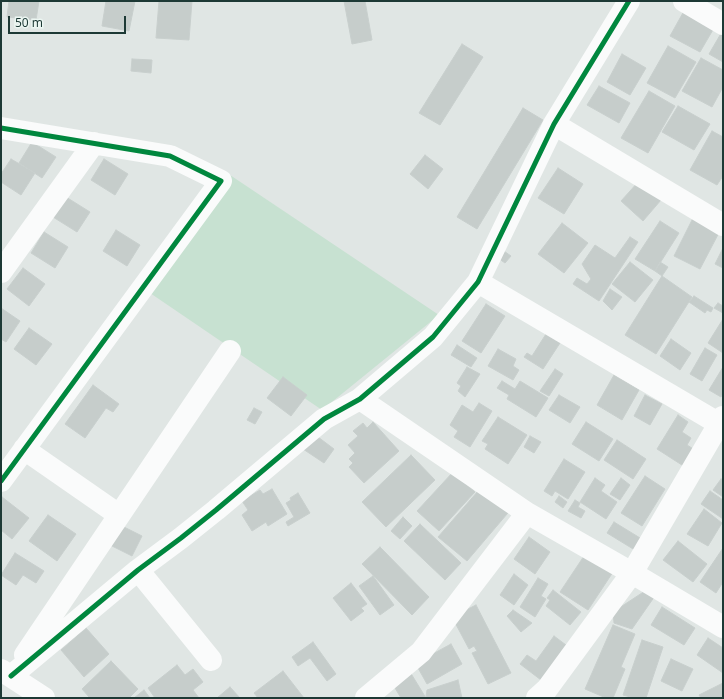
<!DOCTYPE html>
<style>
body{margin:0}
#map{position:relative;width:724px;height:699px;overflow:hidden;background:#e0e6e4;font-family:"Noto Sans",sans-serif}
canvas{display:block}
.frame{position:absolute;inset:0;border:2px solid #1d3935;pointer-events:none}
.scale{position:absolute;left:8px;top:16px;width:118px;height:18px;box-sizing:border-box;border:2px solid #1d3935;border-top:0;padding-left:5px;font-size:12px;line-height:14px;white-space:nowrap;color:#1d3935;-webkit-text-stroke:3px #ecf6f2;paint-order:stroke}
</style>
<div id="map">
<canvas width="724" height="699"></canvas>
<div class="frame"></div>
<div class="scale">50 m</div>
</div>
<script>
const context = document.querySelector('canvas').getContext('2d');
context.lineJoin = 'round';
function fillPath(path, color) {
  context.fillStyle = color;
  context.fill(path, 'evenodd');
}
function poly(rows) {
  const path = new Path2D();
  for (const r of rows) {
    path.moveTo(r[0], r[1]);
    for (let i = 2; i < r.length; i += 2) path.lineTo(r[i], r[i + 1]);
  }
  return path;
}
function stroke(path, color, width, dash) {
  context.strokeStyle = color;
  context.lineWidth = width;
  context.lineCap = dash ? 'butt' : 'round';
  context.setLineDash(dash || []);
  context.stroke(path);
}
const green = poly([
 [230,175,439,315,322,410,150,293]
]);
const building = poly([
 [9,1,39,1,36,20,7,17,9,1],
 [106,1,135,1,129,31,102,26,106,1],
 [159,1,192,1,189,40,156,38,159,1],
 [344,1,365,1,372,40,352,44,344,1],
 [684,11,714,28,700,52,670,36,684,11],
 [723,30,723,62,709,54,723,30],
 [462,44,483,57,440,125,419,113,462,44],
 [668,46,696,62,675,98,647,83,668,46],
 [622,54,646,68,630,95,607,82,622,54],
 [701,58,723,70,723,87,712,107,682,91,701,58],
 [132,59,152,60,151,73,131,71,132,59],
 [599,86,630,103,619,123,587,105,599,86],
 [649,91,675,106,648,153,621,138,649,91],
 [678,106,710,124,694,150,662,132,678,106],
 [523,108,543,120,477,229,457,217,523,108],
 [712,131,723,137,723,176,717,185,690,170,712,131],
 [32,142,56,157,42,178,19,163,32,142],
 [425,155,443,169,428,189,410,174,425,155],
 [11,159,35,173,21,195,1,182,1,174,11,159],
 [104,159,128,174,115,195,91,180,104,159],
 [558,168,583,184,564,214,538,198,558,168],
 [639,181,661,200,643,221,621,201,639,181],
 [66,197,90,212,77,232,53,217,66,197],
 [696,212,723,225,700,269,674,256,696,212],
 [660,221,679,233,655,271,635,259,660,221],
 [562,223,588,243,564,273,538,254,562,223],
 [116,230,140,245,127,266,103,251,116,230],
 [44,232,68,247,55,268,31,253,44,232],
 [630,237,638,242,599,301,573,284,577,278,587,284,591,279,582,264,595,245,615,258,630,237],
 [723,248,723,268,715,264,723,248],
 [501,249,511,256,505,263,495,256,501,249],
 [630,262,653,280,635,302,612,284,630,262],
 [660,262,668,267,662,276,655,271,660,262],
 [23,268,45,284,29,306,7,289,23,268],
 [662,276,692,297,656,354,625,335,662,276],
 [610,289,622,297,612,310,603,301,610,289],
 [694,296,713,308,711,312,707,310,705,313,689,302,694,296],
 [718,303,723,306,723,313,714,308,718,303],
 [486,304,505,316,481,353,462,341,486,304],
 [1,308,20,321,6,342,1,339,1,308],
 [723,319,723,353,708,343,723,319],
 [29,328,52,344,36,365,14,349,29,328],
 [546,334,560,343,543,369,524,357,527,353,532,356,546,334],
 [671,339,691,353,680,370,660,356,671,339],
 [457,345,477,358,471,367,451,355,457,345],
 [705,348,717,355,702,381,690,374,705,348],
 [498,349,516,359,513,366,519,370,513,380,488,366,498,349],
 [467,367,480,374,465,397,458,391,461,386,457,383,467,367],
 [723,367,723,393,721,397,709,390,723,367],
 [555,369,563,374,549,396,540,391,555,369],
 [614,375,639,390,622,420,597,405,614,375],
 [283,377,307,395,291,416,267,398,283,377],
 [502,381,515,389,520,381,548,398,536,417,507,399,509,395,497,388,502,381],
 [93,385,119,404,113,412,106,408,85,438,65,424,93,385],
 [559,395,580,407,570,423,549,410,559,395],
 [645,395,662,404,650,425,634,416,645,395],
 [479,403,492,411,470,447,454,437,458,431,450,425,462,405,473,412,479,403],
 [254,408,262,412,255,424,247,420,254,408],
 [678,415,688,422,682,432,691,438,687,445,695,450,685,467,657,449,678,415],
 [498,417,527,435,508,464,485,449,488,444,482,441,498,417],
 [373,422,399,451,364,483,349,467,353,463,349,459,355,453,348,445,358,436,353,431,363,423,367,428,373,422],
 [586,422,613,439,599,461,572,444,586,422],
 [314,434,334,449,324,463,303,449,314,434],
 [530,436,541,442,534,453,524,447,530,436],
 [617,440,646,459,633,479,604,460,617,440],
 [411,455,435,480,386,527,362,502,411,455],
 [564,459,585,472,568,499,555,491,552,496,544,491,564,459],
 [453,472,475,492,439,531,417,511,453,472],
 [645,476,665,489,642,526,621,513,645,476],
 [595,478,605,485,601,491,617,502,606,519,580,502,595,478],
 [621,478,630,485,620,500,610,494,621,478],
 [721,479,723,480,723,497,713,490,721,479],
 [485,483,513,507,467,561,438,537,485,483],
 [272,489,287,514,268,526,266,522,252,531,242,515,248,510,242,501,260,490,263,494,272,489],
 [710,491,723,500,723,519,701,504,710,491],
 [298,493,310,513,288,526,286,522,294,517,286,503,291,500,290,498,298,493],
 [559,496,567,502,563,508,555,502,559,496],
 [2,497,29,518,12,539,1,530,1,499,2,497],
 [575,500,580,503,578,507,585,511,581,518,568,511,575,500],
 [704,509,722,523,708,546,687,534,704,509],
 [48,515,76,534,57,561,29,541,48,515],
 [403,517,412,526,400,539,391,531,403,517],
 [614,522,645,541,638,552,607,533,614,522],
 [116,523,142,536,132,556,106,543,116,523],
 [420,524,461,563,445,580,404,541,420,524],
 [529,537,550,552,535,574,514,559,529,537],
 [678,541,707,564,693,582,663,560,678,541],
 [380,547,429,597,412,615,362,564,380,547],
 [723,548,723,582,716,593,700,582,723,548],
 [15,553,44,571,36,583,23,575,16,585,1,575,15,553],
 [586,553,613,572,588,610,560,592,586,553],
 [514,574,528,585,514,605,500,595,514,574],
 [373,576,394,605,380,615,359,586,373,576],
 [538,578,548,584,541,596,546,599,535,617,520,607,538,578],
 [351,583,367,604,361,608,364,611,351,621,333,598,351,583],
 [648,589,657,593,632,629,614,623,613,612,648,589],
 [553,590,581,612,570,625,546,606,550,600,547,598,553,590],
 [476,605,511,673,488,684,472,653,477,651,474,646,469,649,452,617,476,605],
 [662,607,695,628,684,645,651,625,662,607],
 [513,610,532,623,521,632,507,616,513,610],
 [613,625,635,634,621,667,625,669,613,698,606,698,585,689,613,625],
 [86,628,109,654,84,677,61,650,86,628],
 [554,636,566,645,541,680,520,664,527,655,536,661,554,636],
 [708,638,723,648,723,673,697,655,708,638],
 [642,640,663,647,646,698,634,698,623,695,642,640],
 [313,642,336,674,327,681,310,658,298,666,292,657,313,642],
 [451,644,462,664,427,684,413,659,429,656,451,644],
 [671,659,693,669,682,691,661,681,671,659],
 [111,661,138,689,129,698,88,698,89,697,82,689,111,661],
 [177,665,185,675,193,669,203,682,193,690,199,698,155,698,148,688,177,665],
 [407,667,426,698,401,698,389,678,407,667],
 [283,671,304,698,258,698,254,693,283,671],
 [458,680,462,698,427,698,426,696,427,690,458,680],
 [723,683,723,698,701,698,699,695,723,683],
 [230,687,240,698,217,698,230,687],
 [144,690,150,698,134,698,144,690]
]);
const minor = poly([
 [684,1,723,24],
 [554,124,723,225],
 [1,128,170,156,221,181,1,481],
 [1,272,94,143],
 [478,282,723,426],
 [360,399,527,513,632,573,723,627],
 [24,449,119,515],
 [138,570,211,660],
 [25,655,230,351],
 [1,670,44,698],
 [11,676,138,570,181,538,216,510,324,419,360,399,433,337,478,282,554,124,629,1],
 [366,698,421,652,527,513],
 [537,698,547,689,632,573,723,417]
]);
const cycleway = poly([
 [1,128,170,156,221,181,1,481],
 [11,676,138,570,181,538,216,510,324,419,360,399,433,337,478,282,554,124,629,1]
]);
fillPath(green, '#c7e1d1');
fillPath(building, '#c6cdcb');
stroke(building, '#c8cfcd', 1);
stroke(minor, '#fafbfb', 22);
stroke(cycleway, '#00873e', 5);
</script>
